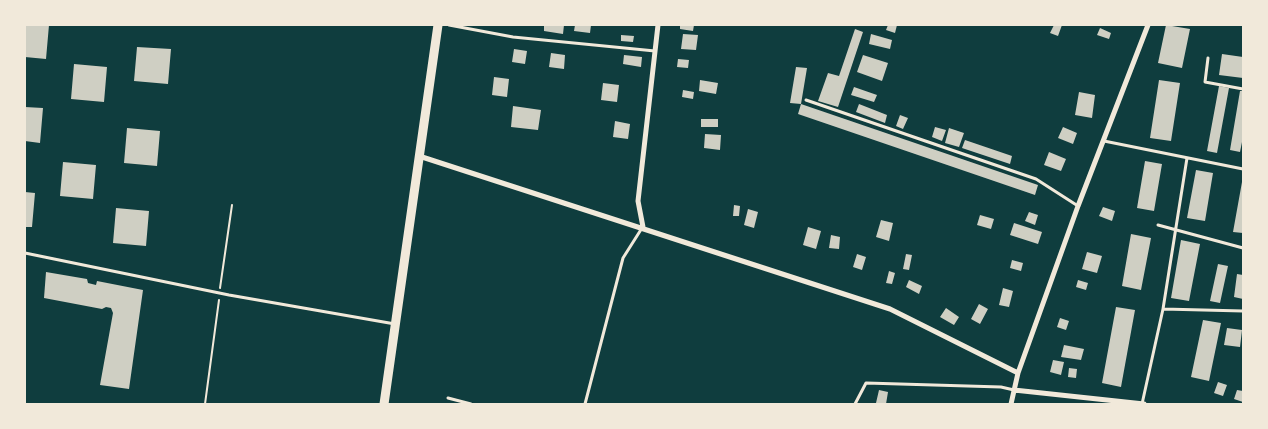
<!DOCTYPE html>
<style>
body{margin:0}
#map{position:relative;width:1268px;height:429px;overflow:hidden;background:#0f3d3e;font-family:Helvetica,sans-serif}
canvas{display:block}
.frame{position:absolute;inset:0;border:26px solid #f1e9da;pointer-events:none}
</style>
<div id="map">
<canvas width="1268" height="429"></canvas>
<div class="frame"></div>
</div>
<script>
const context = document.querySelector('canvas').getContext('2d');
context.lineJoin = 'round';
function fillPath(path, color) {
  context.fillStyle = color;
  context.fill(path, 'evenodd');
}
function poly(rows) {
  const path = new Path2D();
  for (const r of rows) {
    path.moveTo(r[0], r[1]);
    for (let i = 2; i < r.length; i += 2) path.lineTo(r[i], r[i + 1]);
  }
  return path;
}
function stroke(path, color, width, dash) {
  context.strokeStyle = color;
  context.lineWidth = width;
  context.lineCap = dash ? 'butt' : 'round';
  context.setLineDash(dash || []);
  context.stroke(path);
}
const building = poly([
 [25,25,49,25,46,59,25,57],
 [544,25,564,25,563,34,544,31],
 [575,25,591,25,590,33,574,31],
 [680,25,694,25,693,31,680,29],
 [888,25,897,25,895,33,886,30],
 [1054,25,1062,25,1058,36,1050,33],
 [1166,25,1190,29,1182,68,1158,63],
 [1100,28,1111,33,1109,39,1097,35],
 [855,29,863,32,838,107,818,101,828,73,839,76],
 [683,34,698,35,696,50,681,49],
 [871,34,892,40,890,49,869,44],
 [621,35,634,36,633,42,621,41],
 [137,47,171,49,168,84,134,81],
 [514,49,527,51,525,64,512,62],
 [551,53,565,55,564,69,549,67],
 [1222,54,1243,57,1243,78,1219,75],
 [624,55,642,57,641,67,623,64],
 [863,55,888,63,882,81,857,72],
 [678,59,689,60,688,68,677,67],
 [74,64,107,67,104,102,71,99],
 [796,67,807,68,801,104,790,103],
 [494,77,509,79,507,97,492,95],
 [700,80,718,83,716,94,699,91],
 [1159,80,1180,83,1171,141,1150,138],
 [603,83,619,85,617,102,601,100],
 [1219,86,1229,88,1217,153,1207,151],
 [854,87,877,95,874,102,851,95],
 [683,90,694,92,693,99,682,97],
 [1240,91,1243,91,1243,137,1240,152,1230,150],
 [1079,92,1095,95,1092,118,1075,115],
 [801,104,1038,185,1035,195,798,114],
 [859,104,887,115,885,123,856,112],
 [513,106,541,110,538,130,511,127],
 [25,107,43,108,40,143,25,141],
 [900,115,908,118,903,129,896,126],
 [701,119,718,119,718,127,701,127],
 [615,121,630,124,628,139,613,137],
 [935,127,946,130,942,141,932,137],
 [1063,127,1077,133,1073,144,1058,138],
 [127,128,160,131,157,166,124,163],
 [949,128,964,133,959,147,945,143],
 [705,134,721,135,720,150,704,148],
 [965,140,1012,156,1010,164,962,148],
 [1049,152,1066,159,1061,171,1044,165],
 [1145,161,1162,164,1154,211,1137,208],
 [63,162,96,165,93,199,60,196],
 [1196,170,1213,173,1205,221,1187,218],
 [1242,182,1243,182,1243,233,1233,232],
 [25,192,35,193,32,227,25,227],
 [734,205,740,206,739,216,733,216],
 [1103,207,1115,211,1112,221,1099,216],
 [116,208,149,211,146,246,113,243],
 [748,209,758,212,754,228,744,225],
 [1029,212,1038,215,1035,225,1025,221],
 [980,215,994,219,991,229,977,225],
 [881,220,893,223,889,241,876,237],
 [1014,223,1042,232,1038,244,1010,235],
 [808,227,821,231,816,249,803,245],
 [1131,234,1151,238,1141,290,1122,286],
 [831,235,840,237,839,249,829,248],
 [1181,240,1200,244,1189,301,1171,298],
 [1087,252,1102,256,1097,273,1082,269],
 [857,254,866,257,862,270,853,267],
 [906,254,912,255,909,270,903,269],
 [1012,260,1023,263,1021,271,1010,268],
 [1218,264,1228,266,1220,303,1210,301],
 [889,271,895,273,892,284,886,283],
 [46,272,87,279,88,283,96,285,97,281,143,290,129,389,100,385,113,313,111,308,106,307,102,309,44,298],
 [1237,274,1243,275,1243,299,1234,297],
 [909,280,922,286,919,294,906,287],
 [1078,280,1088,283,1086,290,1076,287],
 [1003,288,1013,291,1009,307,999,305],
 [979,304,988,309,980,324,971,319],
 [1116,307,1135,310,1121,387,1102,383],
 [946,308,959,317,954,325,940,317],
 [1060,318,1069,321,1066,330,1057,327],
 [1203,320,1221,323,1209,381,1191,377],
 [1227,328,1242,330,1240,347,1224,345],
 [1064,345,1084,349,1081,360,1061,357],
 [1053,360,1064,362,1061,375,1050,372],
 [1069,368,1077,369,1076,378,1068,377],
 [1218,382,1227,385,1223,396,1214,393],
 [879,390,888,392,886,404,876,403],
 [1237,390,1243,391,1243,402,1234,399]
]);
const path = poly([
 [220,288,232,205],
 [205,404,219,300]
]);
const service = poly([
 [449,25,513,37,655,51],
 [1208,58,1205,82,1243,89],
 [806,100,1036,179,1078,206],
 [1104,141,1243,169],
 [1158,225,1243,248],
 [25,253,229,295,395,324],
 [1163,309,1187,158],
 [448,398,471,404],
 [585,404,623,258,642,228],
 [855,404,866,383,1001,387,1014,390],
 [1142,404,1163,309,1243,311]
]);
const minor = poly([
 [419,156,890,309,1018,373],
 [643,227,638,201,658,25],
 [1014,390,1144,404],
 [1011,404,1018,373,1078,206,1148,25]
]);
const secondary = poly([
 [384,404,438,25]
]);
fillPath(building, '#cfcfc3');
stroke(path, '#f1e9da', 2);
stroke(service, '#f1e9da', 3);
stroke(minor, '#f1e9da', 5);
stroke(secondary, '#f1e9da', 9);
</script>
